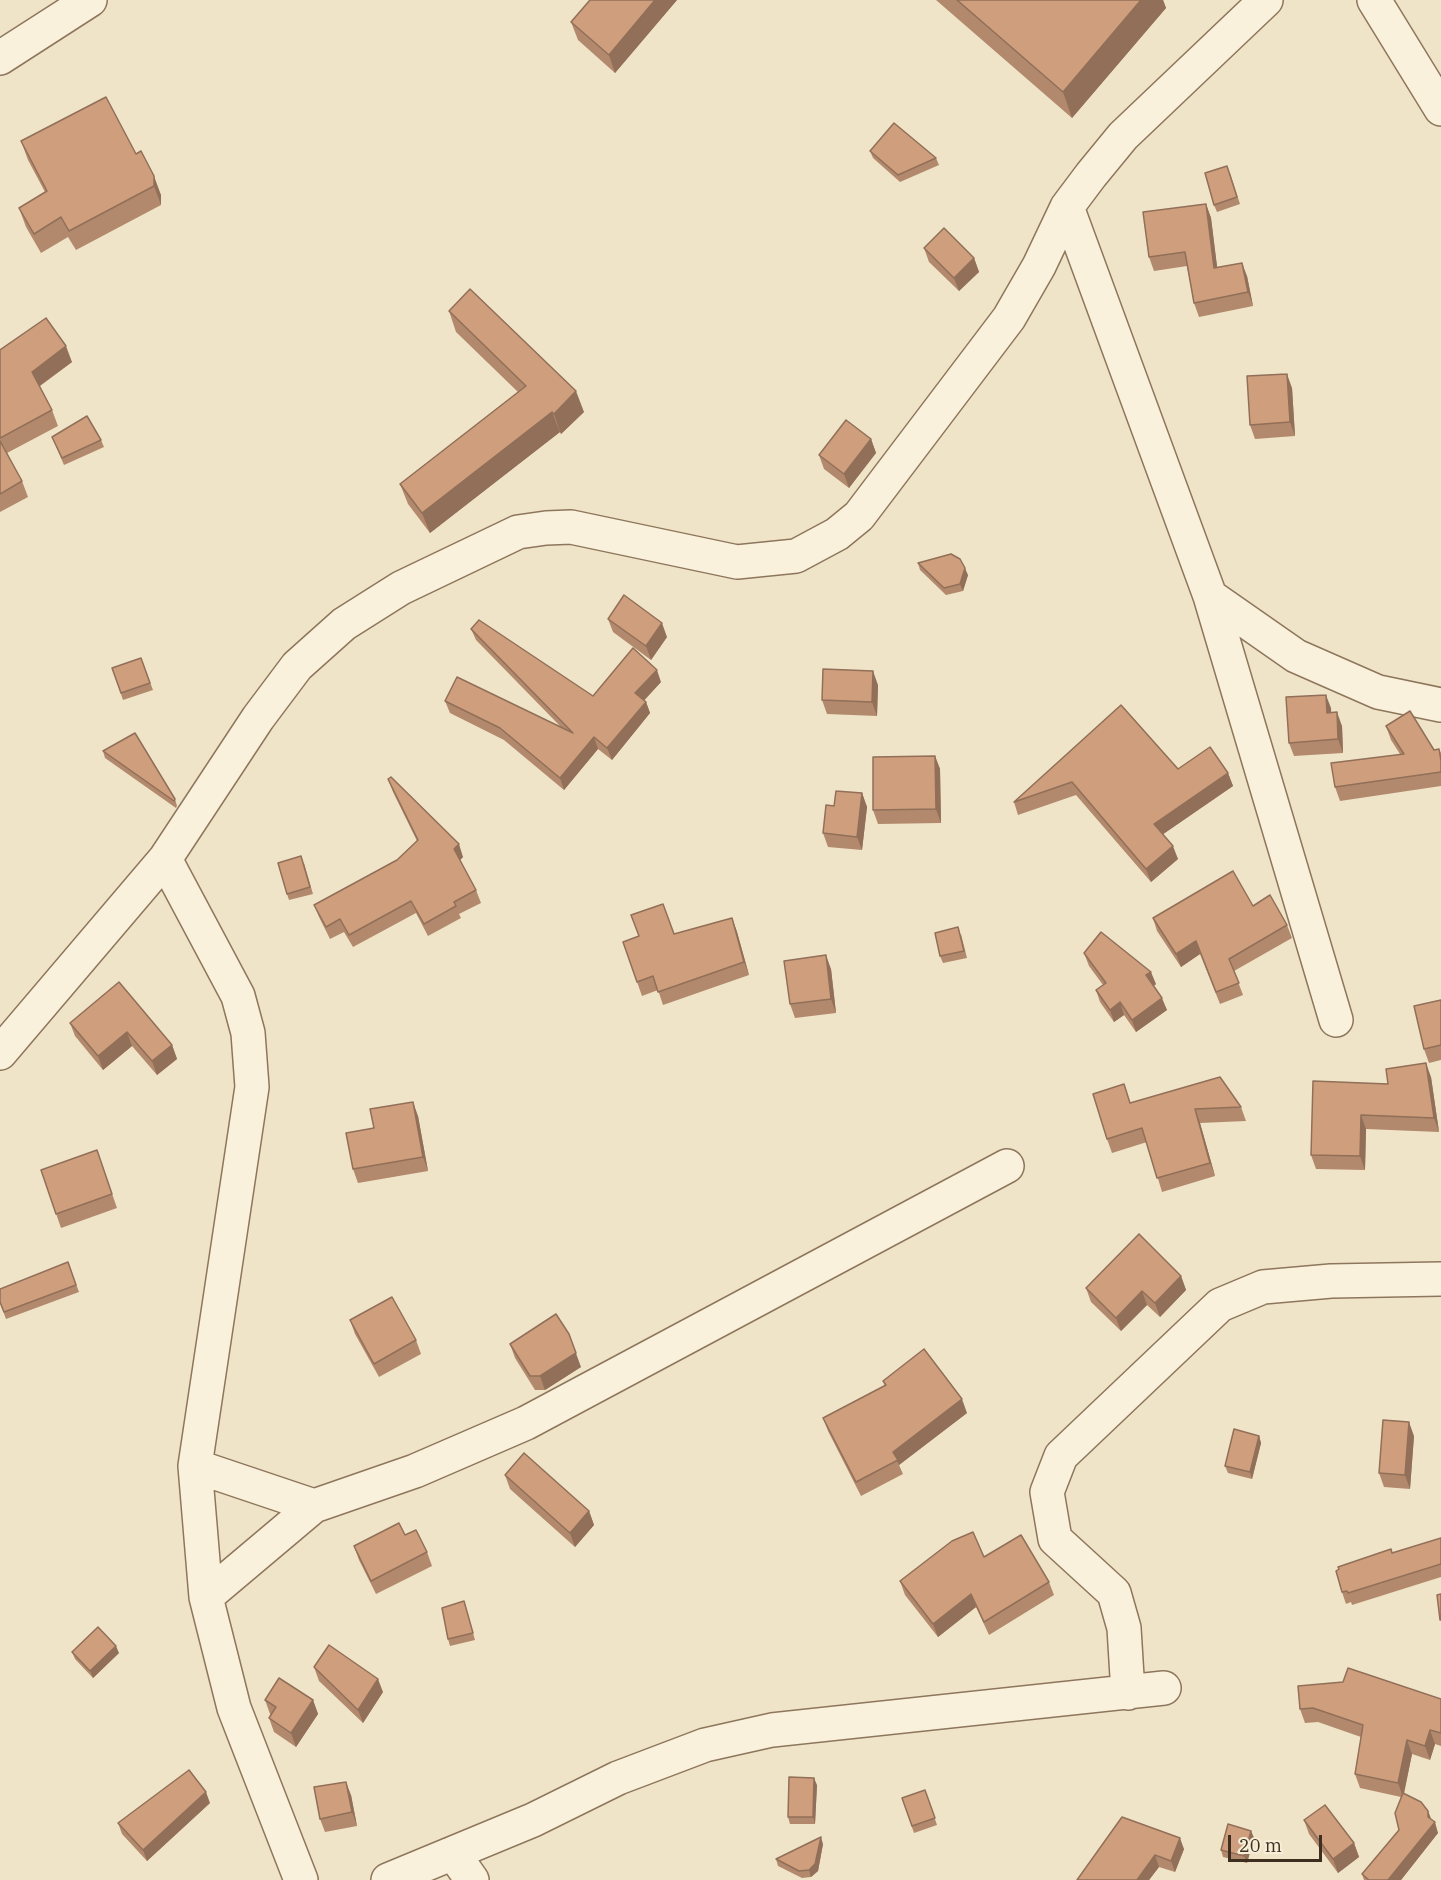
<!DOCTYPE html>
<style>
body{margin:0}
#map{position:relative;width:1441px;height:1880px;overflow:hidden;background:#f0e4c8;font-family:"IBM Plex Serif",serif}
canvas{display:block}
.scale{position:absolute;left:1228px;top:1835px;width:94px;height:27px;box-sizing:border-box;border:3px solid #3d2e20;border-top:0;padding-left:8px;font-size:18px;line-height:21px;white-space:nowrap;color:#3d2e20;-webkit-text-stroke:4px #f7eed8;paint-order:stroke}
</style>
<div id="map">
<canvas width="1441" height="1880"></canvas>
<div class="scale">20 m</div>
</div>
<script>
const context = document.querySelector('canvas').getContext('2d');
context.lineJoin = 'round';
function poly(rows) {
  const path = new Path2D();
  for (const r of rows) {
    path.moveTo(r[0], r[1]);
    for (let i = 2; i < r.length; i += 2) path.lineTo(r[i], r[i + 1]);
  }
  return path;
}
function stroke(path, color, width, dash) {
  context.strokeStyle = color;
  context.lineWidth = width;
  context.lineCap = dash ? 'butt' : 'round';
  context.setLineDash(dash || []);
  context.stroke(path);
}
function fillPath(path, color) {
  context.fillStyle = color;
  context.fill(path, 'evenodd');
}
const minor = poly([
 [1374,0,1441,109],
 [0,58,90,0],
 [1067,207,1210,596,1336,1020],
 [1210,596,1296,656,1378,692,1441,705],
 [165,859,238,996,248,1033,252,1087,195,1466,206,1597,234,1708,301,1880],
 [0,1053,165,859,258,718,297,666,344,624,401,588,518,532,546,528,571,527,737,562,796,556,837,534,859,516,1009,318,1039,266,1067,207,1091,175,1123,136,1266,0],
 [195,1466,314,1506],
 [206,1597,314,1506,415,1471,526,1423,1007,1166],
 [1128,1693,1124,1628,1114,1593,1055,1539,1047,1492,1061,1456,1220,1305,1263,1287,1331,1281,1441,1279],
 [453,1853,472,1880],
 [388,1880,533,1820,618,1778,705,1745,772,1730,1164,1688]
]);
const wall = poly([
 [590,0,677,0,615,73,578,40,571,22],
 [936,0,1163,0,1166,8,1072,118],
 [21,141,136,154,161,195,161,205,76,250,68,237,41,253,26,227,19,208,45,192,28,160],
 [870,151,936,158,939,165,900,182,873,158],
 [1230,173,1240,204,1217,212,1214,205],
 [1206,204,1211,218,1217,267,1247,276,1253,306,1199,317,1194,303,1187,266,1154,271,1149,257],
 [924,248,974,258,979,272,959,291,929,262],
 [449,311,584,412,561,434,560,432,430,533,408,504,400,484,518,392,456,332],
 [0,350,72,362,40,386,52,410,58,426,7,453,22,481,28,497,0,512],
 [1292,388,1295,436,1255,439,1250,425],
 [52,437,101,440,104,447,64,465],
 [871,439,876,453,849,488,824,469,819,455],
 [918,563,968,575,963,591,946,595,920,570],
 [608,619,667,637,651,660,613,632],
 [471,629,593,696,661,682,644,700,646,702,650,713,612,760,598,749,564,790,504,740,450,713,445,701,560,726,476,640],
 [141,658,153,690,123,700,112,668],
 [878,685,877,716,827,714,822,700],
 [1121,705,1178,769,1228,773,1233,786,1163,834,1178,859,1151,882,1076,795,1018,815,1014,802],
 [1331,708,1331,713,1342,726,1343,753,1294,756,1289,743],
 [1386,726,1434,750,1439,749,1441,753,1441,786,1340,801,1335,787,1400,754,1391,740],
 [103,751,175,799,177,806,176,808,105,758],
 [935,756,940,769,941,823,878,824,873,810],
 [388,779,463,857,460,860,476,890,481,903,459,914,461,918,428,936,416,913,353,947,344,932,330,939,319,917,314,905,397,860,417,841,393,792],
 [862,793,867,807,862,850,828,847,823,833,834,806],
 [304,863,313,894,289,900,287,894],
 [1253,906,1287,925,1292,938,1234,971,1243,995,1220,1004,1200,954,1181,967,1157,931,1153,918],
 [732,918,737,932,749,975,663,1005,658,990,642,996,623,942,674,934],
 [961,934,967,958,943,963,940,956],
 [1084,953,1156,984,1154,986,1167,1010,1136,1032,1124,1015,1114,1022,1100,1002,1096,990,1103,985,1089,966],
 [831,969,836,1013,795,1018,790,1004],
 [119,982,172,1045,177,1059,157,1075,132,1046,103,1070,75,1036,70,1023],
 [1441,1000,1441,1060,1429,1063,1424,1049],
 [1431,1077,1439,1132,1366,1129,1365,1170,1316,1169,1311,1155,1388,1084],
 [1130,1102,1241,1107,1246,1121,1200,1123,1215,1176,1162,1192,1147,1142,1112,1153,1107,1139],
 [418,1116,428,1171,358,1183,353,1169,374,1128],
 [97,1150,117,1208,61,1228,41,1170],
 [68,1262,79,1292,6,1319,0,1303],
 [1181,1276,1186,1290,1160,1317,1147,1305,1121,1331,1091,1302,1086,1288],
 [350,1320,416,1340,421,1354,379,1377,355,1334],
 [510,1344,581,1367,545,1390,535,1390,515,1358],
 [883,1381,967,1413,899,1465,903,1474,861,1496,828,1431,823,1418,885,1386],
 [1259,1436,1261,1443,1252,1479,1228,1473,1225,1466],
 [1414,1436,1410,1489,1384,1487,1379,1473],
 [505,1475,589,1511,594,1525,575,1547,510,1489],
 [405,1535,427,1552,432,1566,376,1594,359,1560,354,1546],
 [1441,1538,1441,1577,1352,1605,1351,1602,1346,1604,1342,1592,1392,1553],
 [984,1557,1049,1582,1054,1595,989,1635,976,1607,938,1637,905,1595,900,1581],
 [466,1608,475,1640,450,1646,448,1639],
 [72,1652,119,1653,93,1678,75,1659],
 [314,1667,383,1692,363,1723,319,1681],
 [1441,1699,1441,1746,1435,1744,1430,1760,1412,1754,1404,1794,1428,1811,1431,1820,1438,1833,1401,1880,1364,1880,1362,1874,1399,1830,1401,1797,1360,1788,1355,1774,1361,1737,1318,1722,1305,1723,1300,1709],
 [265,1700,313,1700,318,1714,296,1747,274,1732,269,1718,271,1715,270,1714],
 [817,1785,815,1824,790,1824,788,1817],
 [925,1790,937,1825,914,1833,902,1798],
 [351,1795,357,1826,325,1832,320,1819],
 [210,1803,147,1861,122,1834,118,1823],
 [1122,1817,1184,1849,1175,1872,1159,1867,1149,1880,1077,1880],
 [1304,1820,1354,1843,1359,1857,1338,1873,1309,1834],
 [1251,1831,1254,1838,1247,1863,1223,1857,1221,1850],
 [823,1844,818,1871,811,1877,802,1878,778,1866,776,1859]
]);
const shadedWall = poly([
 [655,0,677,0,615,73,609,55],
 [1141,0,1163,0,1166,8,1072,118,1063,92],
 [154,176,161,195,161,205,154,186],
 [1206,204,1211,218,1219,282,1214,268],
 [974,258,979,272,959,291,954,278],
 [1242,263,1247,276,1253,306,1248,292],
 [66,346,72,362,38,387,32,372],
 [1287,374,1292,388,1295,436,1290,422],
 [576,391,584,412,561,434,554,414],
 [552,412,560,432,430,533,422,513],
 [871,439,876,453,849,488,844,474],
 [965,568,968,575,963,591,960,584],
 [662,623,667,637,651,660,646,646],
 [657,670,661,682,640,705,635,693],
 [873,671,878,685,877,716,872,702],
 [1326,695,1331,708,1332,726,1327,713],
 [646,702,650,713,612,760,607,748],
 [1337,712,1342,726,1343,753,1338,739],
 [594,737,598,749,564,790,560,778],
 [935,756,940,769,941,823,936,809],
 [1228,773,1233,786,1159,837,1154,824],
 [862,793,867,807,862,850,857,837],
 [459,844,463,857,458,862,454,849],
 [1173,846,1178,859,1151,882,1146,869],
 [732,918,737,932,749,975,744,962],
 [1196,941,1200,954,1181,967,1176,954],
 [826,955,831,969,836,1013,831,999],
 [1151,972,1156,984,1151,988,1146,975],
 [1162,998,1167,1010,1136,1032,1132,1020],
 [1120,1002,1124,1015,1114,1022,1110,1010],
 [127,1032,132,1046,103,1070,98,1056],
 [172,1045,177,1059,157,1075,152,1061],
 [1426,1063,1431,1077,1439,1132,1434,1118],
 [413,1102,418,1116,428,1171,423,1157],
 [1195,1109,1200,1123,1215,1176,1210,1163],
 [1361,1115,1366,1129,1365,1170,1360,1156],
 [1181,1276,1186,1290,1160,1317,1155,1303],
 [1142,1291,1147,1305,1121,1331,1116,1318],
 [569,1334,581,1367,545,1390,540,1376],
 [962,1399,967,1413,899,1465,893,1452],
 [1409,1422,1414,1436,1410,1489,1405,1475],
 [1259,1436,1261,1443,1252,1479,1250,1472],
 [589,1511,594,1525,575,1547,570,1533],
 [971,1594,976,1607,938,1637,933,1624],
 [116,1646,119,1653,93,1678,90,1671],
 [378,1679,383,1692,363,1723,358,1710],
 [313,1700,318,1714,296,1747,291,1733],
 [1430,1730,1435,1744,1430,1760,1425,1746],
 [1407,1740,1412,1754,1403,1797,1398,1783],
 [814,1778,817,1785,815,1824,813,1817],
 [346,1782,351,1795,357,1826,352,1812],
 [206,1792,210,1803,147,1861,143,1850],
 [1428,1811,1432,1821,1435,1822,1438,1833,1401,1880,1388,1880,1428,1817],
 [1251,1831,1254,1838,1247,1863,1244,1856],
 [821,1837,823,1844,818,1871,811,1877,809,1870],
 [1180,1838,1184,1849,1175,1872,1171,1861],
 [1354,1843,1359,1857,1338,1873,1333,1859],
 [1155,1855,1159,1867,1149,1880,1137,1880]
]);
const building = poly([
 [590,0,655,0,609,55,571,22,590,0],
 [957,0,1141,0,1063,92,957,0],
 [106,97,136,154,141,151,154,176,154,186,69,231,61,217,34,234,19,208,47,191,21,141,106,97],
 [894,123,936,158,898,175,870,151,894,123],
 [1227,166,1237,197,1214,205,1205,173,1227,166],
 [1206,204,1214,268,1242,263,1248,292,1194,303,1185,252,1149,257,1143,212,1206,204],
 [944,228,974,258,954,278,924,248,944,228],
 [470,289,576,391,554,414,552,412,422,513,400,484,526,386,449,311,470,289],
 [46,318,66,346,32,372,52,410,0,438,0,350,46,318],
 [1287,374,1290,422,1250,425,1247,376,1287,374],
 [87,416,101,440,62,458,52,437,87,416],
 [846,420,871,439,844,474,819,455,846,420],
 [0,441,22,481,0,494,0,441],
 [951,554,960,559,965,568,960,584,944,588,918,563,951,554],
 [624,595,662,623,646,646,608,619,624,595],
 [479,620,593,696,633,648,657,670,635,693,646,702,607,748,594,737,560,778,500,728,445,701,457,677,573,733,471,629,479,620],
 [141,658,150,683,121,693,112,668,141,658],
 [823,669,873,671,872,702,822,700,823,669],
 [1326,695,1327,713,1337,712,1338,739,1289,743,1286,697,1326,695],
 [1121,705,1178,769,1210,747,1228,773,1154,824,1173,846,1146,869,1072,782,1014,802,1121,705],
 [1410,711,1434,750,1439,749,1441,761,1441,772,1335,787,1331,763,1404,754,1386,726,1410,711],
 [135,733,175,799,174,801,103,751,135,733],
 [935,756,936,809,873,810,873,757,935,756],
 [391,777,459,844,454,849,476,890,454,902,456,906,424,924,411,901,349,935,340,919,326,927,314,905,397,860,418,840,388,779,391,777],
 [836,791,862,793,857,837,823,833,826,805,834,806,836,791],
 [301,856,310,887,287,894,278,863,301,856],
 [1233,871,1253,906,1270,895,1287,925,1229,959,1239,983,1216,992,1196,941,1176,954,1153,918,1233,871],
 [663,904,674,934,732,918,744,962,658,992,653,976,637,982,623,942,639,936,631,915,663,904],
 [958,927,964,951,940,956,935,933,958,927],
 [1101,932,1151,972,1146,975,1162,998,1132,1020,1120,1002,1110,1010,1096,990,1106,983,1084,953,1101,932],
 [826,955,831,999,790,1004,784,961,826,955],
 [119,982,172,1045,152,1061,127,1032,98,1056,70,1023,119,982],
 [1441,1000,1441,1045,1424,1049,1414,1006,1441,1000],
 [1426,1063,1434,1118,1361,1115,1360,1156,1311,1155,1313,1081,1388,1084,1386,1069,1426,1063],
 [1220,1077,1241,1107,1195,1109,1210,1163,1157,1178,1142,1128,1107,1139,1093,1094,1124,1084,1130,1103,1220,1077],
 [413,1102,423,1157,353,1169,346,1133,374,1128,370,1109,413,1102],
 [97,1150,112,1194,56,1214,41,1170,97,1150],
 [1139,1234,1181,1276,1155,1303,1142,1291,1116,1318,1086,1288,1139,1234],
 [68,1262,76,1285,4,1312,0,1302,0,1289,68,1262],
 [392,1297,416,1340,374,1364,350,1320,392,1297],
 [556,1314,569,1334,576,1353,540,1376,530,1376,510,1344,556,1314],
 [924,1349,962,1399,893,1452,898,1460,856,1482,823,1418,886,1385,883,1381,924,1349],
 [1383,1420,1409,1422,1405,1475,1379,1473,1383,1420],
 [1234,1429,1259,1436,1250,1472,1225,1466,1234,1429],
 [524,1453,589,1511,570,1533,505,1475,524,1453],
 [399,1523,405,1535,416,1530,427,1552,371,1581,354,1546,399,1523],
 [973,1532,984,1557,1021,1535,1049,1582,984,1622,971,1594,933,1624,900,1581,952,1541,973,1532],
 [1441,1538,1441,1564,1348,1593,1347,1591,1342,1592,1336,1571,1339,1569,1338,1567,1391,1549,1392,1553,1441,1538],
 [1441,1594,1441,1620,1440,1620,1437,1595,1441,1594],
 [464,1601,473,1633,448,1639,442,1608,464,1601],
 [98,1627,116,1646,90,1671,72,1652,98,1627],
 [329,1645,378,1679,358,1710,314,1667,329,1645],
 [1348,1668,1441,1699,1441,1733,1430,1730,1425,1746,1407,1740,1398,1783,1355,1774,1363,1725,1313,1708,1300,1709,1298,1686,1343,1682,1348,1668],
 [279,1678,313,1700,291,1733,269,1718,276,1707,265,1700,279,1678],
 [189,1770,206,1792,143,1850,118,1823,189,1770],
 [789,1777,814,1778,813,1817,788,1817,789,1777],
 [346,1782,352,1812,320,1819,314,1787,346,1782],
 [925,1790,935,1818,912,1826,902,1798,925,1790],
 [1403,1793,1421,1802,1428,1811,1428,1817,1435,1822,1388,1880,1369,1880,1362,1874,1399,1830,1395,1813,1403,1793],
 [1325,1805,1354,1843,1333,1859,1304,1820,1325,1805],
 [1122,1817,1180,1838,1171,1861,1155,1855,1137,1880,1077,1880,1122,1817],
 [1228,1824,1251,1831,1244,1856,1221,1850,1228,1824],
 [821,1837,815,1864,809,1870,799,1871,776,1859,821,1837]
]);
stroke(minor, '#8d765c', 36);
stroke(minor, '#faf1dc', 33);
fillPath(wall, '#b2896c');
fillPath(shadedWall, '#916f58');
fillPath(building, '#cf9f7d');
stroke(building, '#916f58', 1.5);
</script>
